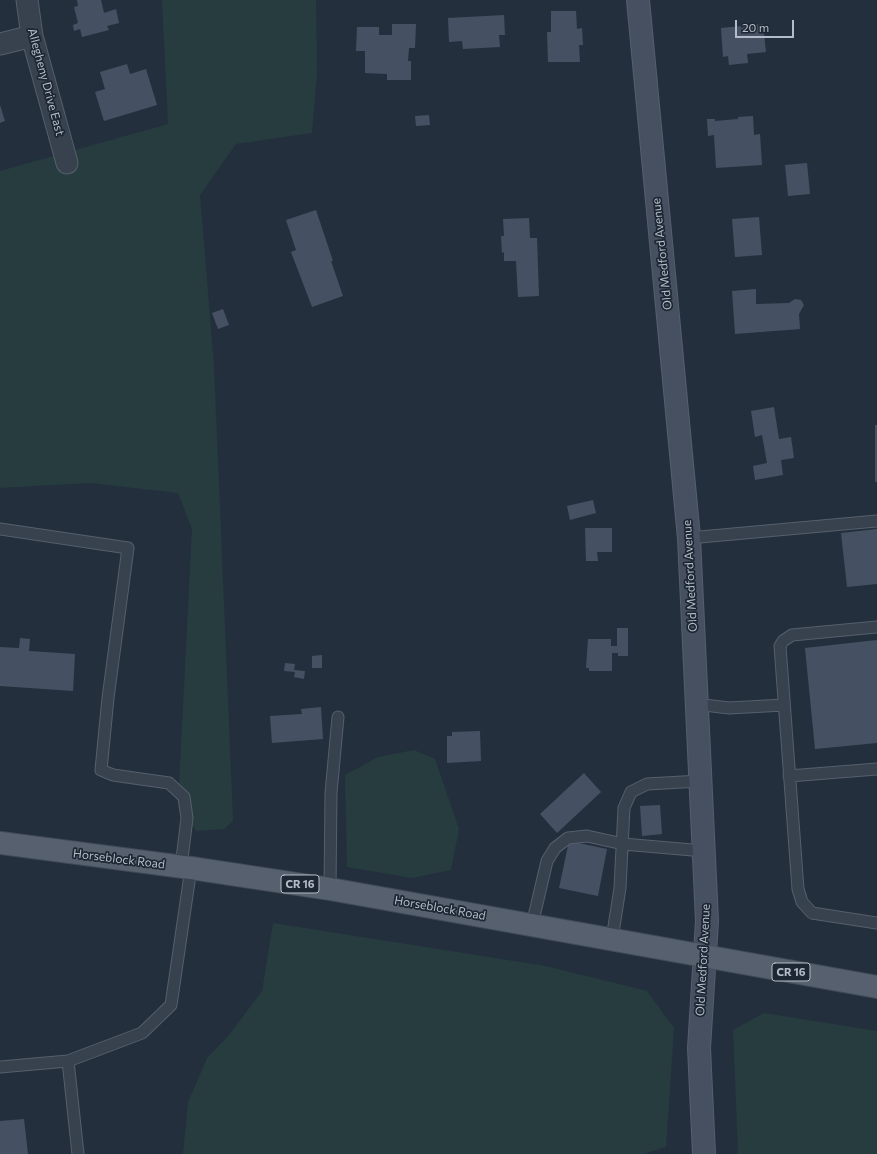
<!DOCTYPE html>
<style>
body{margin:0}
#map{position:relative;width:877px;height:1154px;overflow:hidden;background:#242f3e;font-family:Commissioner,sans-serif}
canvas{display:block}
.scale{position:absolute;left:735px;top:20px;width:59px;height:18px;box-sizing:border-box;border:2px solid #b4bcc9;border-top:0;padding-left:5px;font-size:12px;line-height:14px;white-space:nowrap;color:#b4bcc9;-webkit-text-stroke:3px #1d2633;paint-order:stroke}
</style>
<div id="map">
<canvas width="877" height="1154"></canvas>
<div class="scale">20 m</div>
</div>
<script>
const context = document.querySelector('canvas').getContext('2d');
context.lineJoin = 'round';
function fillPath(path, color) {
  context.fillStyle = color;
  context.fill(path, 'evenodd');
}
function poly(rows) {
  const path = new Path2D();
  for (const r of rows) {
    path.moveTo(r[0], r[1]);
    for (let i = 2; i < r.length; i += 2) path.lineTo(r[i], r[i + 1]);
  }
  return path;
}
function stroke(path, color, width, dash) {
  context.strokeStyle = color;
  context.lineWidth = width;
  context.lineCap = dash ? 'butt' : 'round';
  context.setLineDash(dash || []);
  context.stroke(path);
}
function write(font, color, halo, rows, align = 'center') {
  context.font = font + ' Commissioner,sans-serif';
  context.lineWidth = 3.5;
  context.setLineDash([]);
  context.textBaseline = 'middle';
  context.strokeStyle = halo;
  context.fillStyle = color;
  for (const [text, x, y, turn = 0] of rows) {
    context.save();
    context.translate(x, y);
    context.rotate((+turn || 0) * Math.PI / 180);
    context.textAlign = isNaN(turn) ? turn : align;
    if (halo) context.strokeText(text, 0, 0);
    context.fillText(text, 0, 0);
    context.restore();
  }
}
const green = poly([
 [162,0,316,0,317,73,312,133,236,144,200,195,214,366,233,821,224,829,196,831,178,804,192,529,178,493,90,483,0,488,0,171,168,124],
 [414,750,435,759,459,829,451,870,412,878,347,867,345,775,378,757],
 [273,923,546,966,647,991,674,1028,666,1147,643,1154,183,1154,188,1102,207,1058,229,1035,262,991],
 [764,1013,877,1031,877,1154,738,1154,733,1030]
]);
const building = poly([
 [77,0,101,0,104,13,116,9,119,23,107,26,109,30,82,37,80,29,74,31,73,25,78,23,74,7,78,6],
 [551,11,576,11,577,29,582,28,583,45,579,45,580,62,548,62,547,32,551,32],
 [504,15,505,35,499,35,500,47,463,49,462,41,449,42,448,18],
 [392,24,416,24,415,48,409,48,408,61,411,61,411,80,387,80,387,74,365,73,365,51,356,51,357,27,379,27,379,35,392,35],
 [763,24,766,52,747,54,748,63,729,65,728,56,723,57,721,28],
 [127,64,130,74,146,69,157,105,104,121,95,92,105,89,100,72],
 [0,105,5,121,0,123],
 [429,115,430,125,416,126,415,116],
 [753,116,754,135,760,134,762,165,716,168,714,135,708,136,707,119,715,119,715,121,738,119,738,117],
 [807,163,810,194,788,196,785,165],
 [316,210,333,261,331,261,343,296,312,307,291,252,296,250,286,220],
 [759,217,762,255,735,257,732,219],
 [529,218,530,238,537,238,539,296,518,297,516,261,504,261,504,252,502,253,501,236,504,236,503,219],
 [756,289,756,304,789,303,795,299,801,300,804,305,799,314,800,329,735,334,732,291],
 [223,309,229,325,218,329,212,313],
 [774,407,779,439,791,437,794,458,781,460,783,475,755,480,753,466,767,463,762,435,755,437,751,411],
 [875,425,877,425,877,482,875,482],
 [593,500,596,513,570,520,567,506],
 [585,528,612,528,612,552,597,552,598,561,586,561],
 [877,529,877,584,847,587,841,533],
 [617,628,628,628,628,656,618,656,618,653,612,653,612,671,589,671,589,668,586,668,588,639,611,639,611,646,617,646],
 [20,638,30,639,29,651,75,654,73,691,0,686,0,647,19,648],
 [877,640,877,743,815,749,805,648],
 [322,655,322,668,312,668,312,656],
 [285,663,295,664,294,670,305,671,304,679,294,677,295,672,284,671],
 [321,707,323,739,272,743,270,716,302,714,301,709],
 [480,731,481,761,447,763,447,736,452,736,452,732],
 [584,773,601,792,557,833,540,814],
 [660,805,662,834,642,836,640,806],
 [569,841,607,849,598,896,559,888],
 [24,1119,28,1154,0,1154,0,1121]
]);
const lane = poly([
 [0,529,128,548,108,698,101,770,113,775,169,783,184,797,187,818,181,867],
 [689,538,877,521],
 [877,627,792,635,783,641,780,646,798,889,802,902,812,913,877,923],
 [696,704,729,708,784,705],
 [789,776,877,769],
 [330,889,331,793,338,717],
 [532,925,547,861,555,848,568,838,587,836,623,844,704,851],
 [612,939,620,888,624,808,631,792,647,784,700,781],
 [0,1067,68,1061],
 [78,1154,68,1061,142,1033,171,1005,191,868]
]);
const street = poly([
 [27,0,32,36,67,163],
 [0,44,32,36]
]);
const secondary = poly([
 [638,0,689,538,707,921,699,1048,704,1154]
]);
const primary = poly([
 [0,843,191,868,330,889,877,987]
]);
const shields = [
 [300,884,38],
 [791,972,38]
];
const shieldNames = [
 ["CR 16",300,884],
 ["CR 16",791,972]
];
const streetNames = [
 ["Allegheny Drive East",46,82,75],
 ["Old Medford Avenue",662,254,-96],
 ["Old Medford Avenue",690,576,-93],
 ["Horseblock Road",119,859,7],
 ["Horseblock Road",440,908,10],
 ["Old Medford Avenue",703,960,-87]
];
fillPath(green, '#263c3f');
fillPath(building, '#455162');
stroke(lane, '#565f6c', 13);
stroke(street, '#565f6c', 23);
stroke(secondary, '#565f6c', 24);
stroke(primary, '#414a57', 24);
stroke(lane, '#38414e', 11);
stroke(street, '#38414e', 21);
stroke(secondary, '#465061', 22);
stroke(primary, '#56606e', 22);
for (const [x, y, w] of shields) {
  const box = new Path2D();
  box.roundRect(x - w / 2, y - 9, w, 18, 3);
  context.fillStyle = '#1d2633';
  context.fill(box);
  stroke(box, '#b4bcc9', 1);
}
write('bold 11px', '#b4bcc9', null, shieldNames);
write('12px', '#b4bcc9', '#1d2633', streetNames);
</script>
